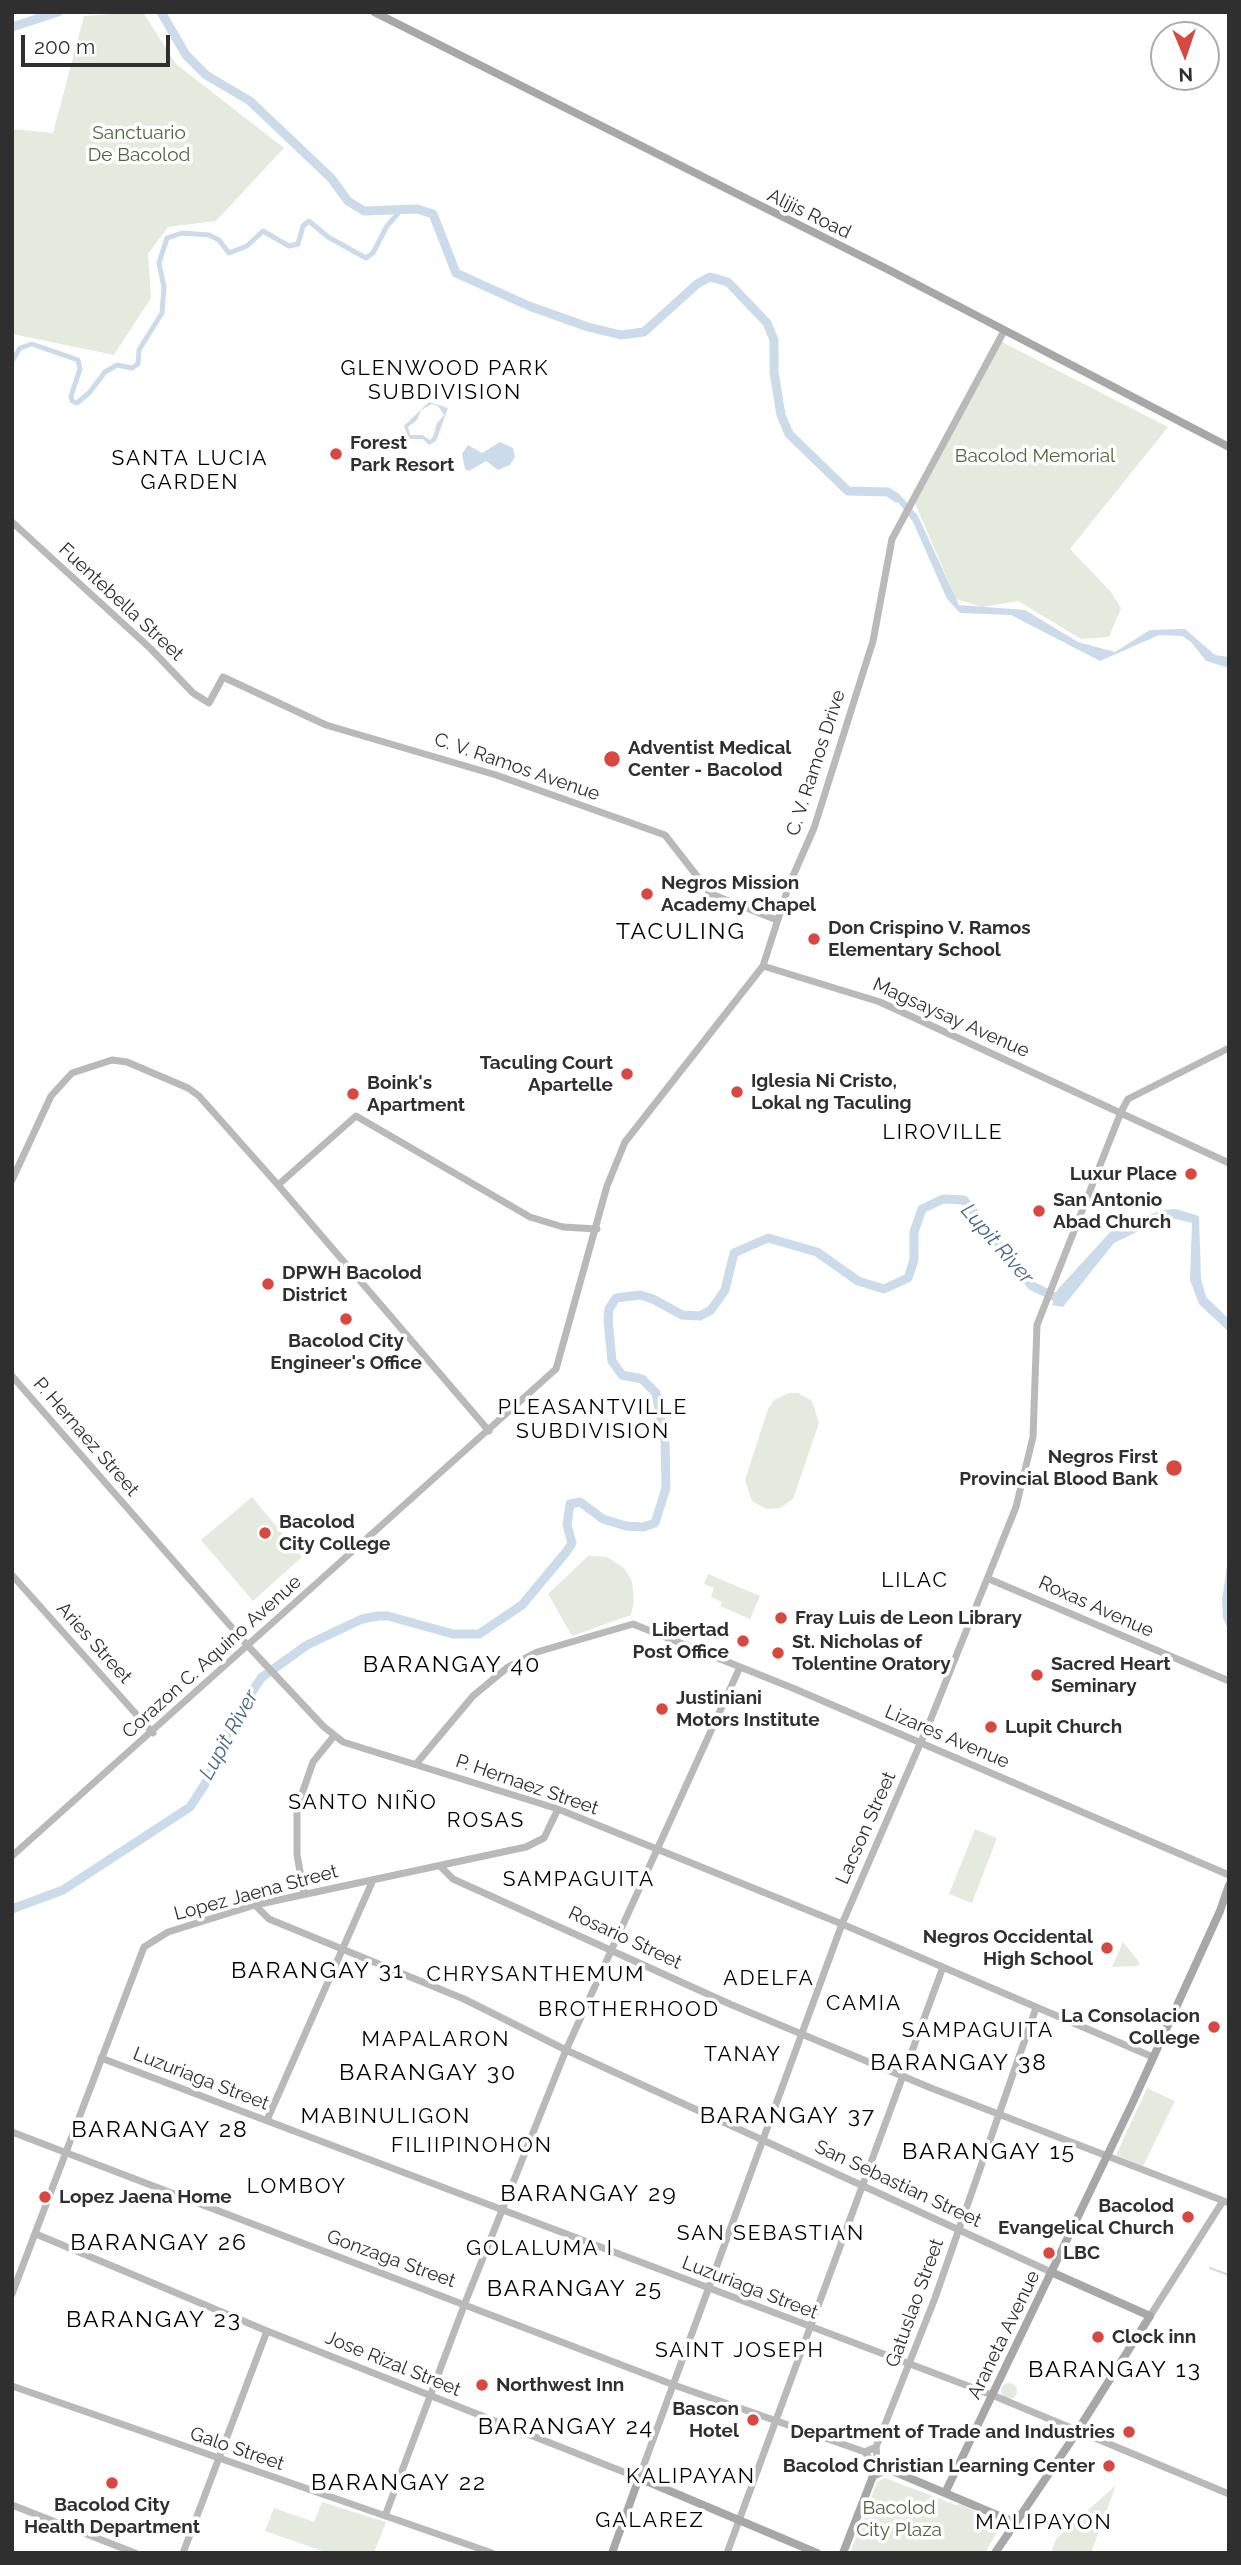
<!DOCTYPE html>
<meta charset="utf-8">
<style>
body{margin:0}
#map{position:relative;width:1241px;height:2565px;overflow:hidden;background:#fff;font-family:Raleway,sans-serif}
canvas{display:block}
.frame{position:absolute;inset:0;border:14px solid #2f2f2f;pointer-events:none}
.north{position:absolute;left:1150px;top:21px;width:70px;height:70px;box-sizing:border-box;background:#fff;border:2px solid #acacac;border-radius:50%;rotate:178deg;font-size:19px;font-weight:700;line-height:28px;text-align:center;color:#2f2f2f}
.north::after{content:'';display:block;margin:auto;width:24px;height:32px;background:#d74841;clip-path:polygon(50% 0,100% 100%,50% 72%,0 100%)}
.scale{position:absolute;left:21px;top:35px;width:149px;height:32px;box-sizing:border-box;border:4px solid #2f2f2f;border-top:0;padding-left:9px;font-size:21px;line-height:24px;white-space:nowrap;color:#2f2f2f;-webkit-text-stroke:5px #fff;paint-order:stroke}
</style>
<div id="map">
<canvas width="1241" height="2565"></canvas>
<div class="frame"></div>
<div class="north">N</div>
<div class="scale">200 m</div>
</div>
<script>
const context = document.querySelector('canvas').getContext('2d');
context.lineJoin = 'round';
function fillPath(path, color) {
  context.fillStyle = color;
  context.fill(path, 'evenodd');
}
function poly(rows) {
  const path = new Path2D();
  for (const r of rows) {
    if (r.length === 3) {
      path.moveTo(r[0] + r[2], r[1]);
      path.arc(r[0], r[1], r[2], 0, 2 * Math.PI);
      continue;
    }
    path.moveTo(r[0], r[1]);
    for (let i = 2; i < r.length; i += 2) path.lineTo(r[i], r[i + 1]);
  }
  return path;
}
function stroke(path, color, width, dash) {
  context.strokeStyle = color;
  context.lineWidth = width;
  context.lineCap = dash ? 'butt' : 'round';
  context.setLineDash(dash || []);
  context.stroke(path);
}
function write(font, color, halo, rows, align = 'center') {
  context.font = font + ' Raleway,sans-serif';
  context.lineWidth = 7;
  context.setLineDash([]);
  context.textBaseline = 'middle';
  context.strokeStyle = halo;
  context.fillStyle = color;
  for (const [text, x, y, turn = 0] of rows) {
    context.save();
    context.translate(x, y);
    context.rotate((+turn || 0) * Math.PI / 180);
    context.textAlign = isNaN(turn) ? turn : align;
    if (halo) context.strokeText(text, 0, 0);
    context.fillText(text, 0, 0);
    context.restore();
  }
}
const green = poly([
 [143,12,176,64,284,148,216,221,168,227,148,254,151,298,114,355,12,334,12,129,53,133,84,16],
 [1000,341,1168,427,1070,549,1111,592,1121,608,1109,637,1081,639,1018,601,982,607,956,599,914,501],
 [789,1393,798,1393,812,1401,819,1423,793,1499,780,1508,766,1509,752,1501,745,1480,768,1409,774,1400],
 [252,1497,302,1557,253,1601,201,1540],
 [588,1556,607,1557,624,1568,632,1581,634,1601,631,1615,572,1636,548,1594],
 [708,1574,760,1596,750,1619,720,1606,722,1602,711,1597,714,1588,704,1584],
 [975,1829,997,1838,972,1903,949,1894],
 [1123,1942,1140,1963,1138,1966,1112,1967],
 [1147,2088,1175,2101,1143,2166,1116,2155],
 [1009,2391,8],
 [885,2478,956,2505,960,2504,1002,2524,985,2553,850,2553,877,2482],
 [1116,2485,1091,2553,1051,2553,1056,2539],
 [322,2502,386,2522,374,2553,328,2553,265,2531,274,2508,314,2522]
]);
const water = poly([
 [429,402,448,408,436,441,429,445,423,439,409,439,404,426],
 [432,404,438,406,444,415,437,423,433,437,430,440,422,435,410,435,408,427,417,420,421,410],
 [500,442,513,448,515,457,510,465,498,470,486,461,469,471,465,469,462,454,468,445,482,453],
 [902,497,918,516,959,605,1025,610,1078,642,1115,652,1150,630,1185,629,1215,655,1229,657,1229,668,1206,661,1191,642,1182,636,1159,635,1100,661,1011,615,960,613,947,599,913,522,898,502,897,498],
 [1176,1209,1199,1216,1201,1279,1206,1297,1229,1319,1229,1332,1199,1304,1190,1280,1192,1223,1167,1217,1114,1243,1063,1307,1052,1305,1058,1289,1113,1229,1162,1210],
 [1229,1552,1229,1632,1223,1618,1222,1600]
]);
const stream = poly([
 [1210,2268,1229,2275]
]);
const canal = poly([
 [12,361,20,348,32,344,78,360,80,369,71,396,72,401,77,403,89,393,105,372,117,365,132,368,138,364,139,350,162,313,164,287,159,263,167,238,182,233,209,235,219,240,229,253,247,246,263,231,289,246,298,244,303,226,309,221,328,237,366,258,373,253,387,226,400,211]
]);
const river = poly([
 [161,12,186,55,206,75,250,101,331,178,348,201,364,211,417,209,433,214,456,273,529,306,588,327,621,335,644,332,697,284,710,277,728,282,767,323,774,340,774,372,781,415,789,434,848,491,888,492,897,498],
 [12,27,58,12],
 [12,1909,63,1890,190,1807,205,1784,234,1720,261,1678,307,1645,362,1619,378,1616,388,1616,453,1634,479,1634,522,1605,567,1551,572,1543,567,1525,570,1504,580,1502,603,1519,626,1526,643,1527,655,1523,666,1488,665,1441,656,1393,642,1379,622,1375,612,1361,608,1320,609,1309,616,1298,640,1295,653,1299,682,1315,700,1316,711,1310,725,1290,734,1253,768,1238,817,1252,858,1281,884,1289,908,1278,914,1260,914,1232,922,1209,943,1199,964,1200,1032,1286,1055,1297,1064,1294]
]);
const secondary = poly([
 [12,522,151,649,193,693,209,703,223,677,326,725,496,775,665,835,711,894,777,920],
 [763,966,880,1002,1229,1163],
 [12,1180,51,1096,72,1073,112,1060,127,1062,188,1088,199,1096,278,1185,489,1431],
 [278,1185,356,1116,530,1217,563,1227,597,1229],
 [12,1376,248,1646,323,1726,343,1742,558,1809,842,1924,1153,2057],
 [12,1575,153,1733],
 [989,1579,1229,1681],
 [416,1764,473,1696,508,1667,537,1652,633,1624,795,1689,1229,1875],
 [12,1856,556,1369,607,1186,625,1142,763,966,789,885,814,828,873,641,892,539,1004,331],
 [441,1867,453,1879,732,2005,931,2088,1229,2203],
 [304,1893,297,1855,297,1808,313,1762,334,1736],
 [255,1905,269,1919,464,1999,566,2050,1051,2272],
 [101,2058,992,2395,1229,2494],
 [267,2120,373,1880],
 [12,2132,674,2385,865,2452,876,2447],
 [36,2234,267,2331,639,2478,842,1924,930,1721,1016,1507,1033,1437,1037,1325,1121,1112,1128,1099,1229,1048],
 [12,2294,144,1947,168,1932,255,1905,526,1847,544,1838,558,1809],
 [1150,2316,1223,2201],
 [12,2386,492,2553],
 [865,2452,872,2462,872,2478],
 [888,2469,877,2457,876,2447,935,2298,1036,2008],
 [12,2505,135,2553],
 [385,2516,465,2303,566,2050,740,1667],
 [183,2553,267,2331],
 [727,2553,943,1967]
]);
const primary = poly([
 [374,12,885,268,1229,447],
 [945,2493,1132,2104,1220,1911,1229,1885],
 [612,2553,639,2478,817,2553],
 [843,2553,873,2476,888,2469,1016,2523],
 [995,2553,1069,2444,1150,2316,1051,2272]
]);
const markers = [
 [336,454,7,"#d74841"],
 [612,759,9,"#d74841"],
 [647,894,7,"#d74841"],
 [814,939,7,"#d74841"],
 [627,1074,7,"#d74841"],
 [737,1092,7,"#d74841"],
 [353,1094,7,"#d74841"],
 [1191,1174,7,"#d74841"],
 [1039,1211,7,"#d74841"],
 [268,1284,7,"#d74841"],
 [346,1319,7,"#d74841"],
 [1174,1468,9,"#d74841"],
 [265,1533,7,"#d74841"],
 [781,1618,7,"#d74841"],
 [743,1641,7,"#d74841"],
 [778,1653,7,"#d74841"],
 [1037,1675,7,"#d74841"],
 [662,1709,7,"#d74841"],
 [991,1727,7,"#d74841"],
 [1107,1948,7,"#d74841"],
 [1214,2027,7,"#d74841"],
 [45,2197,7,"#d74841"],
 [1188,2217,7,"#d74841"],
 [1049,2253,7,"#d74841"],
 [1098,2337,7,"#d74841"],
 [482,2385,7,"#d74841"],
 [753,2420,7,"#d74841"],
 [1129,2432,7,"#d74841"],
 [1109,2466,7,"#d74841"],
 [112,2483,7,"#d74841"]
];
const parkNames = [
 ["Sanctuario",139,133],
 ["De Bacolod",139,155],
 ["Bacolod Memorial",1035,456],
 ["Bacolod",899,2508],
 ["City Plaza",899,2530]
];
const streetNames = [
 ["Alijis Road",809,214,26],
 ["Fuentebella Street",121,602,43],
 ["C. V. Ramos Drive",816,763,-72],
 ["C. V. Ramos Avenue",517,767,19],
 ["Magsaysay Avenue",951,1018,24],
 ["P. Hernaez Street",86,1437,49],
 ["Roxas Avenue",1096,1607,24],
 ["Aries Street",94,1643,48],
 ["Corazon C. Aquino Avenue",212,1657,-42],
 ["Lizares Avenue",947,1737,23],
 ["P. Hernaez Street",527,1785,19],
 ["Lacson Street",866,1828,-66],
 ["Lopez Jaena Street",256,1893,-15],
 ["Rosario Street",625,1938,25],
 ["Luzuriaga Street",201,2079,21],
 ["San Sebastian Street",898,2184,25],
 ["Gonzaga Street",391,2259,20],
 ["Luzuriaga Street",750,2288,21],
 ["Gatuslao Street",915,2303,-70],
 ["Araneta Avenue",1004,2335,-64],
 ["Jose Rizal Street",393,2364,22],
 ["Galo Street",237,2449,19]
];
const poiNames = [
 ["Forest",350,443],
 ["Park Resort",350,465],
 ["Adventist Medical",628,748],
 ["Center - Bacolod",628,770],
 ["Negros Mission",661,883],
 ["Academy Chapel",661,905],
 ["Don Crispino V. Ramos",828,928],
 ["Elementary School",828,950],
 ["Taculing Court",613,1063,"right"],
 ["Apartelle",613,1085,"right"],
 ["Iglesia Ni Cristo,",751,1081],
 ["Lokal ng Taculing",751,1103],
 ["Boink's",367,1083],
 ["Apartment",367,1105],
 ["Luxur Place",1177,1174,"right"],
 ["San Antonio",1053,1200],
 ["Abad Church",1053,1222],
 ["DPWH Bacolod",282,1273],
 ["District",282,1295],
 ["Bacolod City",346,1341,"center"],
 ["Engineer's Office",346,1363,"center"],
 ["Negros First",1158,1457,"right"],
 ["Provincial Blood Bank",1158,1479,"right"],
 ["Bacolod",279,1522],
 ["City College",279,1544],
 ["Fray Luis de Leon Library",795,1618],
 ["Libertad",729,1630,"right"],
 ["Post Office",729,1652,"right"],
 ["St. Nicholas of",792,1642],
 ["Tolentine Oratory",792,1664],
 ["Sacred Heart",1051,1664],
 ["Seminary",1051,1686],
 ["Justiniani",676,1698],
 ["Motors Institute",676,1720],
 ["Lupit Church",1005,1727],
 ["Negros Occidental",1093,1937,"right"],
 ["High School",1093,1959,"right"],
 ["La Consolacion",1200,2016,"right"],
 ["College",1200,2038,"right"],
 ["Lopez Jaena Home",59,2197],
 ["Bacolod",1174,2206,"right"],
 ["Evangelical Church",1174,2228,"right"],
 ["LBC",1063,2253],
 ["Clock inn",1112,2337],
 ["Northwest Inn",496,2385],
 ["Bascon",739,2409,"right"],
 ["Hotel",739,2431,"right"],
 ["Department of Trade and Industries",1115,2432,"right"],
 ["Bacolod Christian Learning Center",1095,2466,"right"],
 ["Bacolod City",112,2505,"center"],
 ["Health Department",112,2527,"center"]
];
const neighbourhoodNames = [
 ["GLENWOOD PARK",445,369],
 ["SUBDIVISION",445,393],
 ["SANTA LUCIA",190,459],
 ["GARDEN",190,483],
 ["LIROVILLE",943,1133],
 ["PLEASANTVILLE",593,1408],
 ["SUBDIVISION",593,1432],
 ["LILAC",915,1581],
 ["SANTO NIÑO",363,1803],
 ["ROSAS",486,1821],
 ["SAMPAGUITA",579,1880],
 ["CHRYSANTHEMUM",536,1975],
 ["ADELFA",769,1979],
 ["CAMIA",864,2004],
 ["BROTHERHOOD",629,2010],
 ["SAMPAGUITA",978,2031],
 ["MAPALARON",436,2040],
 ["TANAY",743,2055],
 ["MABINULIGON",386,2117],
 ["FILIIPINOHON",472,2146],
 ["LOMBOY",297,2187],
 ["SAN SEBASTIAN",771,2234],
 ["GOLALUMA I",540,2249],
 ["SAINT JOSEPH",740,2351],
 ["KALIPAYAN",691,2477],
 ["GALAREZ",650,2521],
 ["MALIPAYON",1044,2523]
];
const waterNames = [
 ["Lupit River",997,1244,49],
 ["Lupit River",229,1735,-61]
];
const quarterNames = [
 ["TACULING",681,932],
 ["BARANGAY 40",452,1665],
 ["BARANGAY 31",318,1971],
 ["BARANGAY 38",959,2063],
 ["BARANGAY 30",428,2073],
 ["BARANGAY 37",788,2116],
 ["BARANGAY 28",160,2130],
 ["BARANGAY 15",989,2152],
 ["BARANGAY 29",589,2194],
 ["BARANGAY 26",159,2243],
 ["BARANGAY 25",575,2289],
 ["BARANGAY 23",154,2320],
 ["BARANGAY 13",1115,2370],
 ["BARANGAY 24",566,2427],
 ["BARANGAY 22",399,2483]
];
fillPath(green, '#e4ebde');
fillPath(water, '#ccdbe9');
stroke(stream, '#ccdbe9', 2);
stroke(canal, '#ccdbe9', 5);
stroke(river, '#ccdbe9', 9);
stroke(secondary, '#b9b9b9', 7);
stroke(primary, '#a7a7a7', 8);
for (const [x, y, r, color] of markers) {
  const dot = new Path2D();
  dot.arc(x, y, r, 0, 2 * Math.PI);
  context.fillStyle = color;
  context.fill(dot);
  stroke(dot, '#fff', 2.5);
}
write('19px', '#4e6740', '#fff', parkNames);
write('19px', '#2f2f2f', '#fff', streetNames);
write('bold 19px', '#2f2f2f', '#fff', poiNames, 'left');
context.letterSpacing = '2px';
write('21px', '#000', '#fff', neighbourhoodNames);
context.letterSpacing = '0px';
write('italic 21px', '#44678b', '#fff', waterNames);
context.letterSpacing = '2px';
write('23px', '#000', '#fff', quarterNames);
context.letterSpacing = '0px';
</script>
